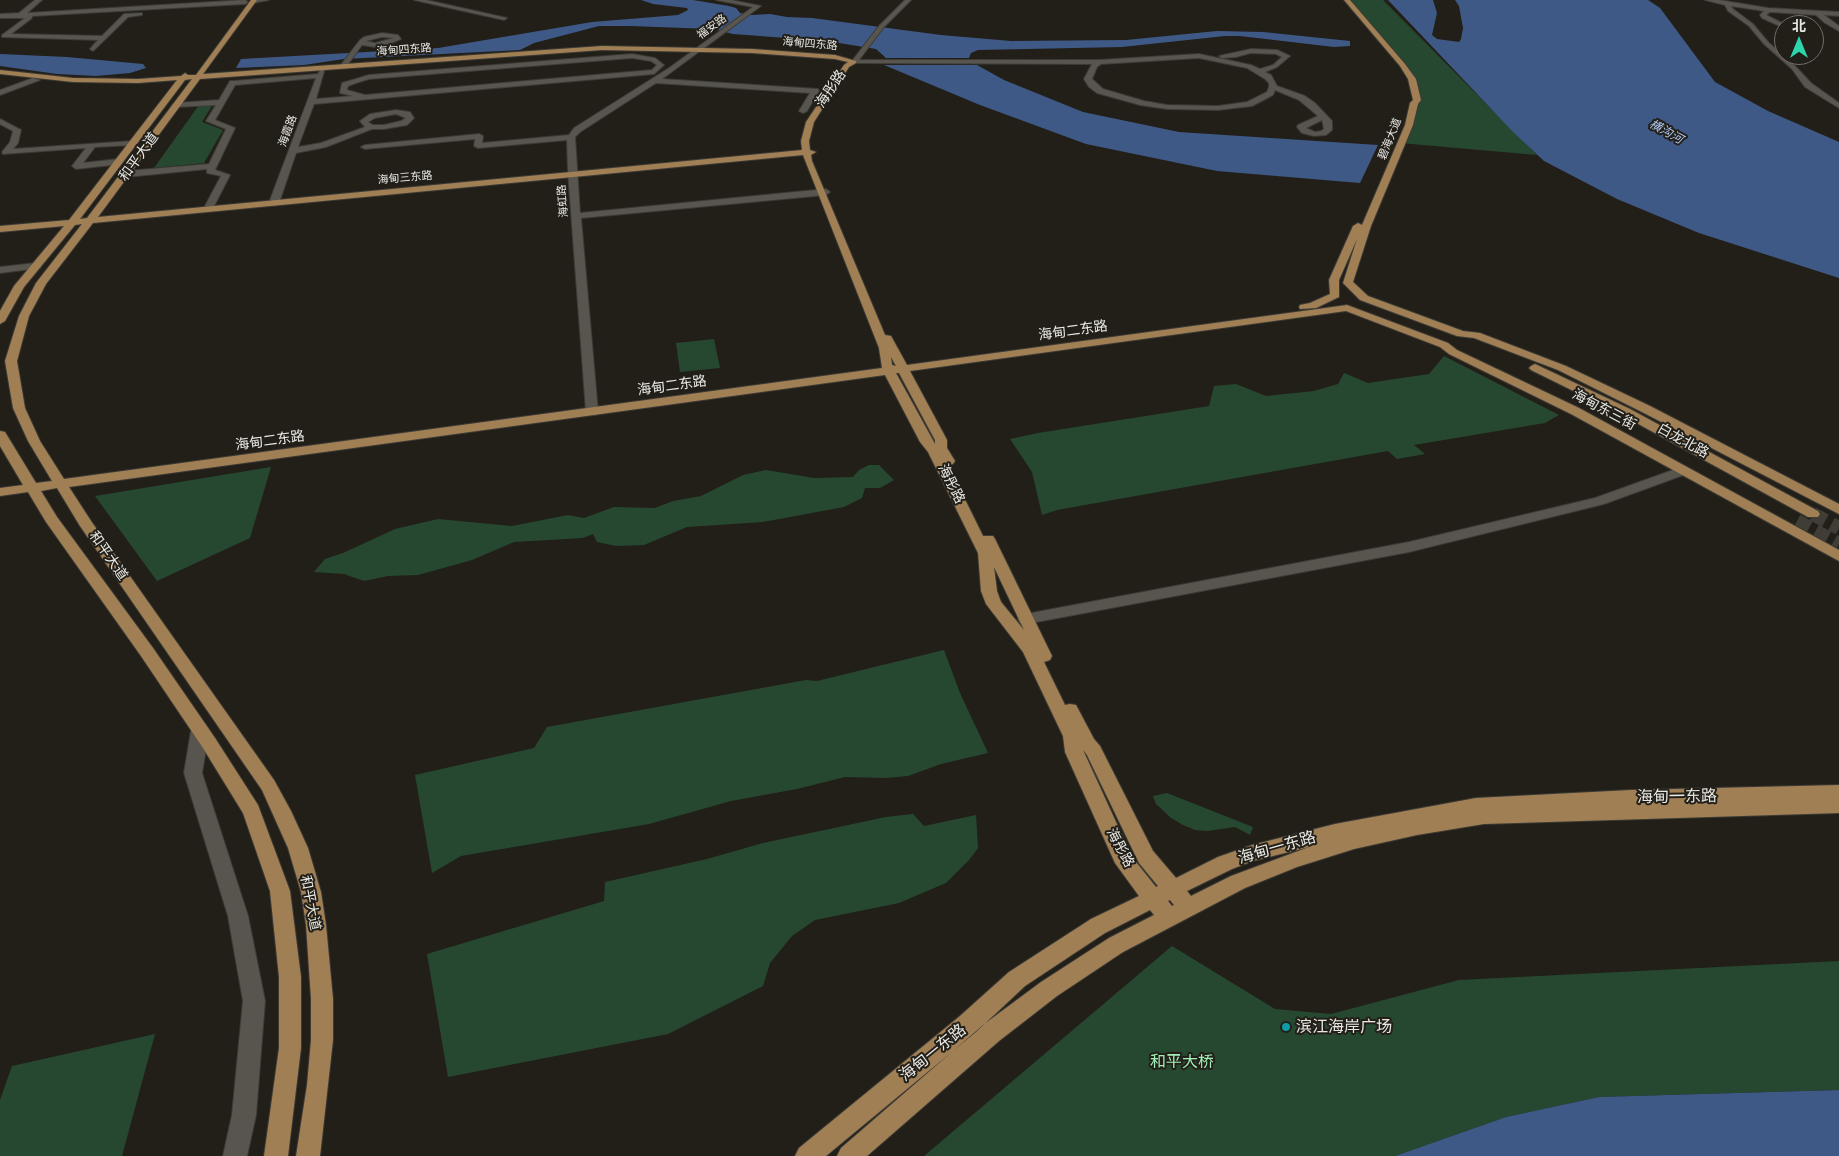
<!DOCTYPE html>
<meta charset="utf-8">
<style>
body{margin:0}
#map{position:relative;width:1839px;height:1156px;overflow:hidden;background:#221f19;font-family:"PT Sans","Noto Sans SC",sans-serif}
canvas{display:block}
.north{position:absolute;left:1774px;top:15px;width:50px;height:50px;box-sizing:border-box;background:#221f19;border:1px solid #716f69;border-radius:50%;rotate:0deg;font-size:14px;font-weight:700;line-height:20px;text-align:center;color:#e8e7e2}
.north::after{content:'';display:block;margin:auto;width:18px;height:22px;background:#2cd5ab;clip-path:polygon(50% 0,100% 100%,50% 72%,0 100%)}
</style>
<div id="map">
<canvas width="1839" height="1156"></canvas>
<div class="north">北</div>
</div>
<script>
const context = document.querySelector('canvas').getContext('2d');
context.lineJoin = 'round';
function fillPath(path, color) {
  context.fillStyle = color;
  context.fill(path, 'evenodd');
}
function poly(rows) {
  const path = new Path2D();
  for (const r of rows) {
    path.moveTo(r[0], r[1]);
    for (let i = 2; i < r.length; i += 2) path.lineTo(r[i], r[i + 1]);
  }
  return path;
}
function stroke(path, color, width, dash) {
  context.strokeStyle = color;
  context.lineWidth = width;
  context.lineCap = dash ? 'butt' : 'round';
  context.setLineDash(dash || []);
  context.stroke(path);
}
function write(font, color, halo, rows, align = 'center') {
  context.font = font + ' "PT Sans","Noto Sans SC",sans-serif';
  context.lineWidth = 4;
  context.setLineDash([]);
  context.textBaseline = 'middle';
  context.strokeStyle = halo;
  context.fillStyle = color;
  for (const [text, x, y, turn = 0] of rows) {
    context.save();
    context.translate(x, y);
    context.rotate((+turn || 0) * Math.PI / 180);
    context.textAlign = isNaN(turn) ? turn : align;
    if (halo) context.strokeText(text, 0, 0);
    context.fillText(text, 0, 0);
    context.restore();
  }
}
const green = poly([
 [1345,0,1383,0,1537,155,1400,143,1417,100,1406,69],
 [213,104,202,122,223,130,204,163,154,168,199,105],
 [714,339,720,368,680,372,676,343],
 [1444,356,1559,415,1545,423,1414,445,1425,454,1397,459,1388,451,1057,510,1042,515,1032,472,1010,439,1038,433,1209,406,1214,386,1236,384,1266,396,1314,391,1338,384,1344,373,1368,383,1429,374],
 [869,465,879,465,894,480,880,488,865,488,862,498,844,507,763,522,687,527,644,545,616,546,597,542,593,534,583,538,514,542,472,560,418,575,388,576,364,581,344,574,314,572,325,559,343,553,395,529,438,519,512,526,568,515,584,518,614,507,655,508,673,501,701,496,743,475,766,470,814,478,853,477,859,470],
 [271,467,250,538,157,581,95,496],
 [944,650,960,693,988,753,941,764,908,776,886,778,845,777,797,789,731,801,649,824,461,856,432,873,415,775,534,748,547,727,806,680,817,681],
 [1167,793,1253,827,1250,835,1235,827,1207,831,1195,830,1183,825,1171,818,1156,804,1153,796],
 [913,814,924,826,976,815,978,848,969,860,946,883,899,903,815,920,792,936,770,963,763,986,668,1034,448,1077,427,954,604,901,605,882,707,859,763,843,886,817],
 [1172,946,1275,1009,1331,1014,1459,980,1839,961,1839,1090,1599,1097,1506,1117,1395,1156,924,1156],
 [155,1034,122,1156,0,1156,0,1100,12,1066]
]);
const water = poly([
 [641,0,693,0,729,6,736,8,740,13,752,15,770,14,787,17,812,18,941,35,1011,41,1126,40,1217,31,1263,32,1350,41,1350,46,1334,47,1240,36,1225,36,1122,47,978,50,971,53,969,58,886,58,876,49,827,41,733,34,712,29,630,26,599,26,534,43,520,50,344,59,304,65,236,68,241,59,438,48,592,22,678,15,688,10,687,8,653,4],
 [1388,0,1433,0,1437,13,1432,35,1437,39,1459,42,1461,39,1463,28,1459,6,1455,0,1648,0,1660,8,1715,82,1768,111,1839,142,1839,278,1699,233,1617,199,1544,161,1514,133],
 [0,54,67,57,143,64,146,68,130,73,96,76,57,74,0,66],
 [884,65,977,65,1004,80,1083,112,1179,132,1378,145,1360,183,1217,171,1086,144,980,105],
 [1839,1090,1839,1156,1395,1156,1506,1117,1599,1097]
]);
const majorTunnel = poly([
 [1813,514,1839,528],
 [1797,521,1839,544]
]);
const minor = poly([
 [35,0,42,0,27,13,245,0,248,2,245,4,32,16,32,18,11,34,102,36,124,14,142,13,142,15,128,17,93,51,90,49,98,40,2,37,2,35,25,18,0,18,0,14,19,13,35,0],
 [251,0,269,0,253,3,251,0],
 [414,0,426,0,507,18,504,20,414,0],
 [716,0,731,0,761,6,662,79,818,89,819,91,807,111,803,113,799,111,810,93,656,83,580,132,575,137,580,213,826,189,830,192,826,195,581,218,598,412,596,415,588,415,586,412,568,172,567,140,478,148,474,146,475,139,365,149,361,147,365,145,479,134,483,136,482,143,569,135,574,128,669,68,753,7,716,0],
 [905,0,911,0,883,28,859,60,1099,60,1199,54,1251,65,1260,69,1273,65,1282,57,1276,54,1251,53,1236,57,1222,58,1219,56,1251,49,1277,50,1290,56,1277,67,1265,72,1271,75,1277,86,1305,96,1315,103,1332,121,1332,130,1326,135,1314,136,1302,133,1297,127,1298,125,1318,116,1299,100,1275,90,1273,95,1252,106,1218,110,1167,109,1140,105,1097,93,1089,87,1084,79,1092,64,852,63,852,61,879,26,905,0],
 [1199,58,1247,68,1265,79,1269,83,1269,87,1267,92,1247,102,1218,106,1167,105,1144,101,1103,89,1092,79,1097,67,1101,64,1199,58],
 [1322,120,1324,129,1321,131,1315,132,1306,128,1322,120],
 [1705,0,1719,0,1768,8,1839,12,1839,16,1824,15,1839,26,1839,31,1825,23,1816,15,1770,12,1766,15,1786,25,1784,25,1784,28,1762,18,1760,15,1764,11,1731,6,1733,9,1753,24,1768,42,1796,67,1811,83,1839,103,1839,108,1805,87,1792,69,1764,44,1749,26,1728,11,1725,5,1705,0],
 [382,33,398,35,401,39,389,44,375,47,362,45,346,67,342,67,340,66,360,40,364,37,382,33],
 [382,37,394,38,375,43,366,41,382,37],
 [632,54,655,58,664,65,654,74,314,104,298,147,321,143,365,127,360,121,370,114,396,110,410,112,414,118,407,125,384,129,372,129,326,147,296,153,280,200,275,203,270,200,316,78,235,85,215,120,235,128,215,170,230,175,213,208,207,208,205,206,221,176,207,173,207,169,127,177,123,174,127,171,209,164,226,129,206,121,216,105,176,107,172,105,176,103,219,100,230,81,233,81,318,74,321,68,325,68,316,99,353,96,340,93,342,83,369,75,632,54],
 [632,58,651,61,657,65,652,70,365,95,347,90,348,86,356,83,369,79,632,58],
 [396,114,406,118,401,121,384,125,373,125,368,122,375,118,396,114],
 [33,78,40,80,0,95,0,90,33,78],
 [0,119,21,130,18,143,13,149,133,141,137,143,133,145,95,147,83,163,118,159,121,160,121,164,76,169,72,166,86,148,3,154,2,152,10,142,13,131,0,124,0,119],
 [36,263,41,266,40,268,0,273,0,267,36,263],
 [1684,466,1691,470,1689,473,1604,504,1409,552,1026,624,1020,623,1018,619,1020,615,1026,614,1409,542,1595,498,1684,466],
 [200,724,206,726,209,731,202,773,248,916,265,1001,256,1115,247,1156,223,1156,232,1115,243,1001,228,916,184,773,191,731,194,726,200,724]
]);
const major = poly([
 [251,0,257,0,203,74,602,46,752,49,835,55,856,61,856,63,849,67,814,122,809,141,810,150,816,152,811,155,812,161,885,335,891,336,907,365,1347,305,1448,343,1457,350,1579,408,1839,550,1839,561,1571,414,1449,354,1440,347,1346,311,910,371,947,440,947,448,955,461,953,464,948,465,983,536,993,536,995,539,1052,656,1050,660,1044,662,1065,705,1070,704,1076,705,1094,739,1100,746,1153,851,1176,878,1218,857,1252,845,1335,824,1476,798,1631,790,1839,785,1839,813,1484,824,1417,835,1354,849,1297,867,1245,888,1123,952,1057,996,999,1041,867,1156,837,1156,841,1148,983,1025,1041,982,1109,938,1154,915,1150,910,1105,933,1025,986,976,1032,826,1156,795,1156,799,1148,960,1016,1009,972,1091,919,1139,896,1115,863,1065,752,1063,736,1023,652,986,604,981,591,978,553,928,452,920,442,885,375,69,487,91,521,274,780,291,811,308,848,321,892,326,925,333,999,333,1040,320,1156,296,1156,307,1085,311,1040,311,999,306,925,301,892,288,848,262,790,80,526,57,488,41,491,57,517,153,648,215,738,258,805,290,891,301,977,301,1048,288,1156,264,1156,279,1048,279,977,270,891,243,813,203,748,141,656,46,522,28,492,0,496,0,488,23,485,0,446,0,431,5,432,36,483,52,481,28,441,13,408,5,361,19,316,36,283,82,224,75,225,24,287,5,321,0,324,0,311,14,286,64,226,0,232,0,226,69,220,177,80,138,83,73,82,0,74,0,70,73,78,138,79,181,76,185,73,188,75,196,75,251,0],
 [602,50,752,53,835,59,848,62,844,65,806,122,801,141,802,150,98,217,200,79,602,50],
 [192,79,87,218,80,219,185,80,192,79],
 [803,155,879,348,882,368,64,479,40,441,25,408,17,361,29,316,46,284,93,223,803,155],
 [891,357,896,366,892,365,891,357],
 [896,373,899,373,935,440,935,444,896,373],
 [994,567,1024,630,1001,602,997,591,994,567],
 [1083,750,1087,755,1139,863,1158,886,1156,887,1132,857,1083,750],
 [1309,847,1231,876,1191,896,1187,891,1232,869,1253,861,1309,847],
 [1170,900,1174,905,1172,906,1168,901,1170,900],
 [1344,0,1350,0,1405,64,1416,79,1421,100,1418,104,1413,125,1371,226,1353,282,1368,296,1463,331,1480,333,1566,366,1650,406,1839,504,1839,514,1642,412,1558,370,1474,338,1457,336,1360,300,1343,283,1357,239,1339,280,1339,297,1316,308,1300,309,1299,307,1300,305,1310,303,1330,294,1329,280,1353,226,1358,223,1362,225,1405,125,1410,103,1413,100,1408,79,1400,66,1344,0],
 [1535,364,1630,409,1818,511,1820,514,1818,517,1808,517,1622,415,1531,370,1529,368,1531,366,1535,364]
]);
const markers = [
 [1286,1027,5,"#0f9aa8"]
];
const farStreetnames = [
 ["福安路",712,27,-36],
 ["海甸四东路",810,44,5],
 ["海甸四东路",404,50,-4],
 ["海霞路",288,131,-70],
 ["碧海大道",1390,139,-68],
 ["海甸三东路",405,178,-5],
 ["海虹路",563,201,-95]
];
const farWaternames = [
 ["横沟河",1666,132,29]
];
const streetNames = [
 ["海彤路",831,89,-56],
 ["和平大道",139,157,-54],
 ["海甸二东路",1073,331,-8],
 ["海甸二东路",672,386,-8],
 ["海甸东三街",1604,410,28],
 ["海甸二东路",270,441,-8],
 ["白龙北路",1683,441,29],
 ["海彤路",951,484,63],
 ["和平大道",108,556,55],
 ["海彤路",1120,848,62],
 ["和平大道",310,903,79]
];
const nearStreetnames = [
 ["海甸一东路",1677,797,-1],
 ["海甸一东路",1277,848,-16],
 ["海甸一东路",933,1053,-39]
];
const nearPoinames = [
 ["滨江海岸广场",1296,1027]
];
const nearParknames = [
 ["和平大桥",1182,1062]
];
fillPath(green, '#264830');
fillPath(water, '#3f5987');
stroke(majorTunnel, '#403d37', 14, [14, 7]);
stroke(minor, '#3c3a35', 2);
stroke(major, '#3c3a35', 2);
fillPath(minor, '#57554d');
fillPath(major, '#a17f54');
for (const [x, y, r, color] of markers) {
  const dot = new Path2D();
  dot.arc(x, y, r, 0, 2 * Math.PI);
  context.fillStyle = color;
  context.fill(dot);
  stroke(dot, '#221f19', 2);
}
write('11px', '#e8e7e2', '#221f19', farStreetnames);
write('italic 12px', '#b0caf4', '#221f19', farWaternames);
write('14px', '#e8e7e2', '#221f19', streetNames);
write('16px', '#e8e7e2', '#221f19', nearStreetnames);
write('16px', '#e8e7e2', '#221f19', nearPoinames, 'left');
write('16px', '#9eeeb5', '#221f19', nearParknames);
</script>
